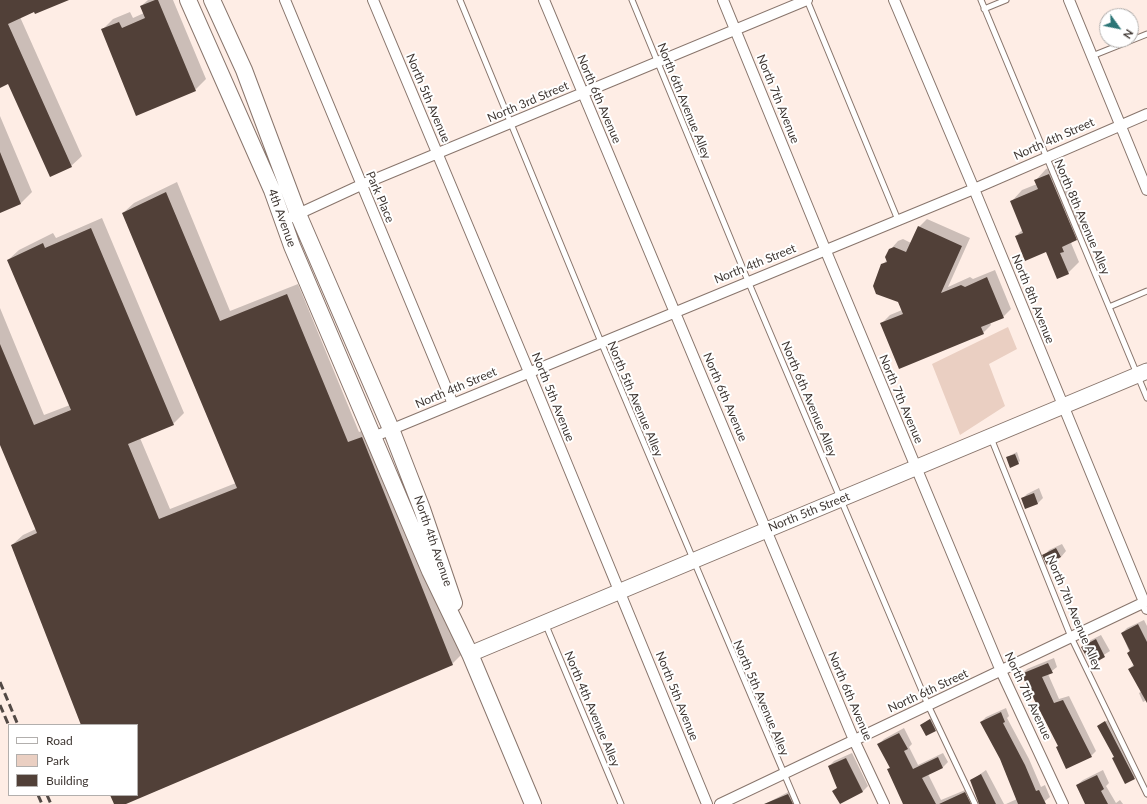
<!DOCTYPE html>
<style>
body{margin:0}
#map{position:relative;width:1147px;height:804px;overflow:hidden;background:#feede5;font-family:Lato,sans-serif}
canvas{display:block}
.legend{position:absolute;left:8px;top:724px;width:130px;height:72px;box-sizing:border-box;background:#fff;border:1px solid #b2afad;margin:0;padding:5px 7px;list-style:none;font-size:12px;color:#3e3632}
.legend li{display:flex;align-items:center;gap:8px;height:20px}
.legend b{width:20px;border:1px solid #b2afad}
.north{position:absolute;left:1099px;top:8px;width:40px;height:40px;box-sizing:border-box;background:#fff;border:1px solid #b2afad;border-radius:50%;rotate:123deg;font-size:11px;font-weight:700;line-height:16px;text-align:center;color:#3e3632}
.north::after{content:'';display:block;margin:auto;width:14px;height:18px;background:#2b7576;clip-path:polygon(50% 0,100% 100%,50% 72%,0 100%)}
</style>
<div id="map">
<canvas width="1147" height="804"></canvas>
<ul class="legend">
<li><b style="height:5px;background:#fff"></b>Road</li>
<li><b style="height:11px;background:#eacfc2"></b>Park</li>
<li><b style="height:11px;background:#514038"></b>Building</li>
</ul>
<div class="north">N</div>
</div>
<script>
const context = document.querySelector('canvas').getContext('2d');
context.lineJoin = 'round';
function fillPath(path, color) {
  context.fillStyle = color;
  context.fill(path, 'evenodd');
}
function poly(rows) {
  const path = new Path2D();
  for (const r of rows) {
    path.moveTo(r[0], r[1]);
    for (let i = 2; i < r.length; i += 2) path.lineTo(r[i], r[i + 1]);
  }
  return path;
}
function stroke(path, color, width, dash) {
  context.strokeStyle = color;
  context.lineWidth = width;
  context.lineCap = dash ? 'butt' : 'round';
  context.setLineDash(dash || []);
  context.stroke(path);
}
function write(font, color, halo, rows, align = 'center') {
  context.font = font + ' Lato,sans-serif';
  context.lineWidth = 4;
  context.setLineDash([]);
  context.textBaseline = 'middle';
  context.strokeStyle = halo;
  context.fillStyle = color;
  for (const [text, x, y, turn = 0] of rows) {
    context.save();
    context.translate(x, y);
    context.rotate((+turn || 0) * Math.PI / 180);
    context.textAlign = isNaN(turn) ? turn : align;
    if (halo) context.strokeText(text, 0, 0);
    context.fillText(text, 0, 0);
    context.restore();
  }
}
const green = poly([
 [1008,327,1017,349,989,364,1005,406,960,435,932,364]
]);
const shadow = poly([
 [0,0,66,0,20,17,82,156,71,166,9,82,0,86],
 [148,0,173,0,206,79,195,90,102,30,113,19,130,12,133,18,144,13,141,6],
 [0,116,32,192,21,203,0,212],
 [1060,164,1087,229,1071,243,1079,262,1068,273,1046,251,1016,236,1023,229,1012,201,1022,190,1037,184,1036,180,1046,169],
 [177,182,230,311,298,284,359,432,372,427,463,653,452,664,123,804,115,804,111,795,137,795,137,725,82,725,12,545,23,535,36,529,0,442,0,308,44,415,70,405,8,260,19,250,53,233,56,238,102,218,184,413,173,424,140,438,170,509,236,483,123,213,134,203],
 [927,219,970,238,948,287,970,277,973,279,995,270,1011,309,1003,317,990,322,991,325,983,333,882,323,890,315,902,310,882,265,887,260,890,250,898,241,903,239,911,243,919,227],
 [1017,452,1020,461,1018,463,1007,457],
 [1039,488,1043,498,1038,503,1026,508,1022,499,1027,494],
 [1062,544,1066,551,1061,557,1044,556,1049,550],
 [1144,620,1147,626,1147,700,1143,702,1139,693,1142,691,1129,669,1134,664,1122,633,1127,628],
 [1101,635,1110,651,1091,663,1082,647,1087,642],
 [1054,658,1057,667,1048,674,1059,699,1069,696,1096,751,1091,756,1059,746,1022,674,1027,669],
 [1006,708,1009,716,1007,718,1029,759,1041,787,1045,785,1050,797,1041,804,1006,804,1017,799,1000,758,981,722,986,717],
 [936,715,940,725,935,730,921,725],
 [1108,720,1136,776,1134,778,1115,756,1098,726],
 [904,728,912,744,909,747,918,765,943,753,948,762,943,767,928,774,941,800,970,788,976,801,980,802,972,780,986,770,1004,804,904,804,888,770,890,767,879,744,884,739],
 [852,753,868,786,863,791,834,791,838,787,829,766,834,761],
 [1103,770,1109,783,1106,786,1116,803,1120,800,1123,804,1087,804,1077,785,1083,780],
 [794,789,801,804,765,804]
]);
const building = poly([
 [0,0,69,0,35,14,34,12,8,24,72,167,50,177,8,84,0,88],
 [155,0,158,0,196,91,136,116,101,29,119,22,122,28,145,18,140,6],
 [0,152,21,204,0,213],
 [1049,174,1077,240,1062,247,1064,252,1060,253,1069,274,1057,279,1046,252,1025,261,1015,236,1023,233,1010,201,1038,189,1034,180],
 [166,192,220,321,287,294,348,442,362,437,453,665,126,804,114,804,110,795,137,795,137,725,81,725,11,545,37,533,0,445,0,344,34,425,71,410,7,260,43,243,45,248,91,228,174,425,128,444,159,519,237,488,122,213],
 [918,226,962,246,941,293,961,285,965,287,987,277,1004,318,981,327,984,334,899,369,880,323,903,314,898,302,876,294,873,286,881,264,887,262,885,257,889,249,894,247,906,252],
 [1015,454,1019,464,1010,468,1006,457],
 [1034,493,1038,504,1025,509,1021,498],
 [1056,548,1061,557,1047,565,1042,555],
 [1138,624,1147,642,1147,703,1128,669,1134,666,1127,653,1130,651,1121,633],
 [1096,639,1105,657,1091,665,1081,647],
 [1048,663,1053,673,1042,677,1054,703,1063,700,1092,757,1066,769,1056,747,1058,746,1021,674],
 [1001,712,1005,722,1003,723,1025,765,1036,791,1039,790,1046,804,1018,804,1000,759,980,722],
 [930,719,936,731,926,736,920,725],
 [1105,721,1135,779,1125,784,1112,758,1114,757,1097,726],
 [899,733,908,749,904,751,913,769,938,757,943,768,922,778,936,804,903,804,887,769,890,768,877,744],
 [846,758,863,792,840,804,832,791,837,788,828,766],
 [981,774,996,804,979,804,970,780],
 [1097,775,1104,789,1101,791,1108,804,1085,804,1076,785],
 [965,792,971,804,939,804],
 [788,794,793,804,764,804]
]);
const lane = poly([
 [460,0,601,342,797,804],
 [632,0,748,281,928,705,975,804],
 [807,0,898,220],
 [981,0,1147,398],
 [984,9,1006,0],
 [1092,56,1147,34],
 [1109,307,1147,291],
 [991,438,1071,637,1147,794],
 [545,623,621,804]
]);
const street = poly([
 [285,0,453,404],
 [373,0,529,372,707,804],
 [544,0,854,740,884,804],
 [723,0,825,249,1001,671,1063,804],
 [894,0,974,189,1147,609],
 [1069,0,1147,190],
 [283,221,361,185,807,0],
 [373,437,974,189,1147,114],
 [720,804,1147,601]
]);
const secondary = poly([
 [470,654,1147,371]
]);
const primary = poly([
 [188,0,272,190,292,246,430,571,470,654,533,804],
 [212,0,244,70,298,214,391,429,422,509,454,603]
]);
const rail = poly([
 [0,682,18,725],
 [0,705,9,726],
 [38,795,42,804],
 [47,795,51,804]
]);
const streetNames = [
 ["North 5th Avenue",428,98,67],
 ["North 6th Avenue",599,99,67],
 ["North 7th Avenue",778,99,68],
 ["North 6th Avenue Alley",684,101,68],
 ["North 3rd Street",528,102,-23],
 ["North 4th Street",1054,139,-24],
 ["Park Place",380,197,67],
 ["North 8th Avenue Alley",1082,217,67],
 ["4th Avenue",282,218,70],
 ["North 4th Street",755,264,-22],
 ["North 8th Avenue",1033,299,68],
 ["North 4th Street",456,388,-23],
 ["North 5th Avenue",553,397,68],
 ["North 6th Avenue",725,397,67],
 ["North 5th Avenue Alley",635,399,67],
 ["North 6th Avenue Alley",809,399,67],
 ["North 7th Avenue",901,399,67],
 ["North 5th Street",809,512,-22],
 ["North 4th Avenue",433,541,71],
 ["North 7th Avenue Alley",1074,613,67],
 ["North 6th Street",928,691,-25],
 ["North 5th Avenue",677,696,68],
 ["North 6th Avenue",850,696,67],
 ["North 7th Avenue",1028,696,65],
 ["North 5th Avenue Alley",761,698,67],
 ["North 4th Avenue Alley",592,709,67]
];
fillPath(green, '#eacfc2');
fillPath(shadow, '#0003');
fillPath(building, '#514038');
stroke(lane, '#88756c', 7);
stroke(street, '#88756c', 12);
stroke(secondary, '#88756c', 17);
stroke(primary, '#88756c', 18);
stroke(lane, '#fff', 5);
stroke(street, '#fff', 10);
stroke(secondary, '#fff', 15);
stroke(primary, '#fff', 16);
stroke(rail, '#524945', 3, [8, 4]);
write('12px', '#3e3632', '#fff', streetNames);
</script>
